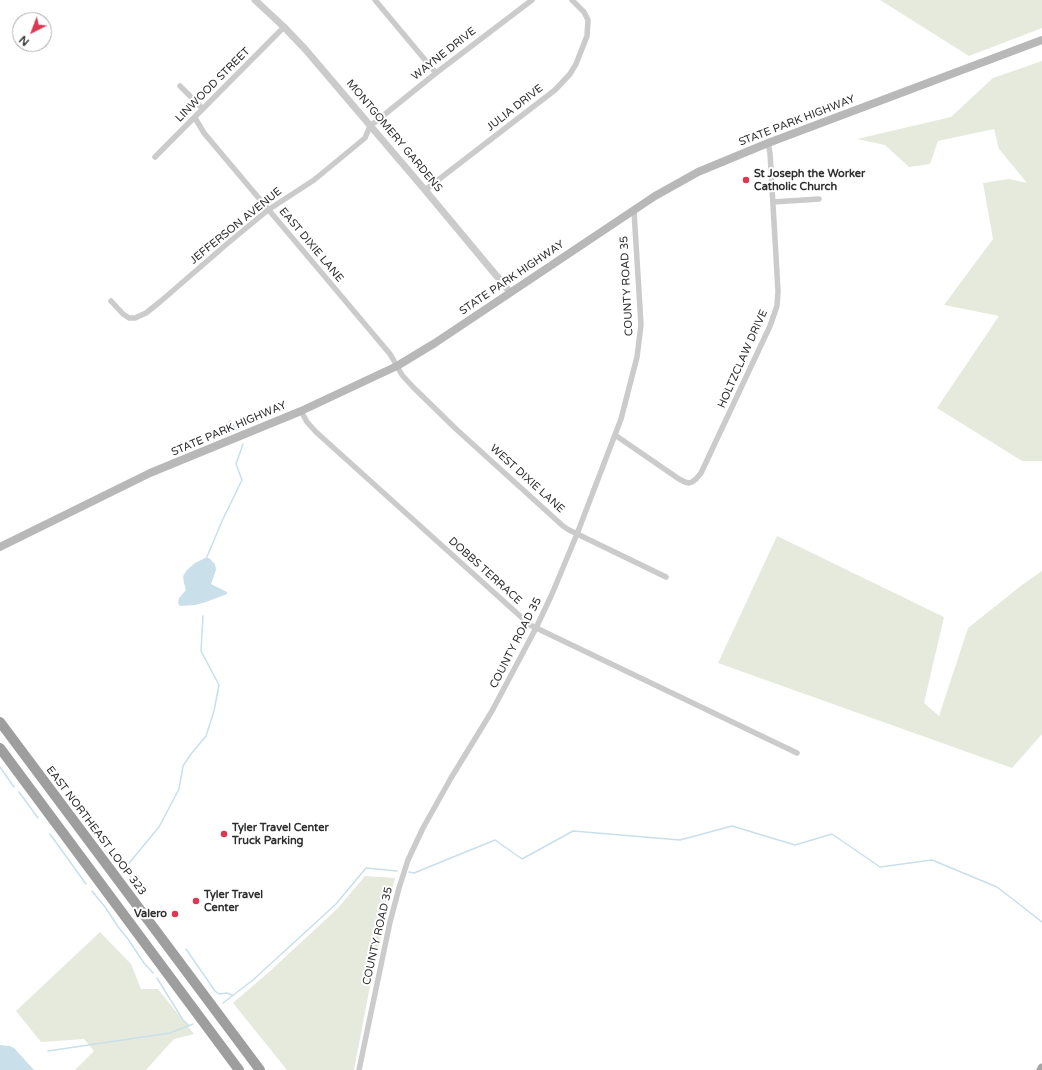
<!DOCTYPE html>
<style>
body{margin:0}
#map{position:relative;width:1042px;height:1070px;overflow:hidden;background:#fff;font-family:"Varela Round",sans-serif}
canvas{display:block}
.north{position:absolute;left:12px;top:12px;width:40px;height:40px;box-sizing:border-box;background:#fff;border:1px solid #ababab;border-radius:50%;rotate:222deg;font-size:11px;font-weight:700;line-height:16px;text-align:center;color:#2e2e2e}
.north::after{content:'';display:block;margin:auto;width:14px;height:18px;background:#dd3751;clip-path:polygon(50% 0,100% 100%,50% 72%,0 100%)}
</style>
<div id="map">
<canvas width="1042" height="1070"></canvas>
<div class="north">N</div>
</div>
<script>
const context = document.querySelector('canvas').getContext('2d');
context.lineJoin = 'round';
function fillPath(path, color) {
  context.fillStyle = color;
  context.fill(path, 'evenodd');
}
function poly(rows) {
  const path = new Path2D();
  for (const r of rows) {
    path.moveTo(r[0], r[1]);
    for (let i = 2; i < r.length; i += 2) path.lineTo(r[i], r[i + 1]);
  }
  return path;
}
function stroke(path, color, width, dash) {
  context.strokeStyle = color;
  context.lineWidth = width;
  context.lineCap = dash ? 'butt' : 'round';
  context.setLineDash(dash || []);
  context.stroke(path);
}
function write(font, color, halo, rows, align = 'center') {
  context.font = font + ' "Varela Round",sans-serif';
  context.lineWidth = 4;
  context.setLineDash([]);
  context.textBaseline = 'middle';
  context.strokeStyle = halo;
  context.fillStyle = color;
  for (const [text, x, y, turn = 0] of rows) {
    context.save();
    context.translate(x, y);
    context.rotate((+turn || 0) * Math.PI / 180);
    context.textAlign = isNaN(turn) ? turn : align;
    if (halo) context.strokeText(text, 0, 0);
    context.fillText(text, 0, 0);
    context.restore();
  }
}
const green = poly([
 [880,0,1042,0,1042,28,969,56],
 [1042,61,1042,461,1022,461,937,408,999,316,944,305,993,239,983,183,1009,179,1027,183,999,149,994,129,938,141,930,164,909,167,885,145,857,139,951,117,993,78],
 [777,536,944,617,924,703,939,716,968,628,1022,585,1042,571,1042,734,1012,768,718,663],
 [365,876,395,878,374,965,354,1070,287,1070,233,1003,269,972,337,909],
 [100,932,131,964,141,989,158,989,194,1034,174,1039,146,1070,75,1070,94,1051,84,1039,41,1042,16,1011]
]);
const water = poly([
 [205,558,209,558,215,564,216,570,211,584,227,592,227,594,206,602,195,605,180,606,178,603,179,598,186,590,184,583,183,576,187,570,195,563],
 [0,1045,10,1046,14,1048,34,1070,0,1070]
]);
const stream = poly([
 [230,421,237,430],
 [206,559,223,519,242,480,236,464,243,444],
 [0,767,14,787],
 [19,792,38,818],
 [50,834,86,884],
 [409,872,414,873,495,840,522,859,573,831,680,840,732,826,795,845,832,834,880,867,932,860,997,887,1042,922],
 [138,889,125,868,159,827,179,789,183,766,191,754,206,736,214,711,219,685,201,651,203,616],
 [92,891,105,907,119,928,128,939,144,963,153,973],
 [186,949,215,991,219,994,227,993,232,995],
 [157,978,183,1020,189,1026],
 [223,1003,253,980,336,904,366,868,397,871],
 [48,1051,170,1033,193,1024]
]);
const minor = poly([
 [375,0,436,73],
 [180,86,203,109],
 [195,118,204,133,390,354,402,375,413,387,456,429,563,526,569,530,666,577],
 [155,157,284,27],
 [425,190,555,90,570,74,576,64,587,36,588,20,584,12,572,0],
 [773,202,819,199],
 [111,301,123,314,129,318,135,318,146,313,161,301,228,243,268,210,314,180,365,138,370,126,379,119,436,73,532,0],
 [301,411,307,422,316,432,530,625,797,753],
 [615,435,679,479,685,482,689,483,692,482,696,479,701,473,770,326,777,306,778,291,770,153,768,143],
 [359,1070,390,922,399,888,408,860,423,828,451,778,492,711,536,628,552,594,577,534,621,419,637,357,641,325,634,211]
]);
const tertiary = poly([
 [255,0,284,27,305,49,425,190,510,292]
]);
const secondary = poly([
 [0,547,150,473,301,411,397,366,435,343,655,196,698,172,768,143,1042,40]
]);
const primary = poly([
 [1041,1070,1042,1068]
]);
const trunk = poly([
 [0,722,260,1070],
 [0,748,239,1070]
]);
const markers = [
 [746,180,4,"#dd3751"],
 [224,834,4,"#dd3751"],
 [196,901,4,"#dd3751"],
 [175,914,4,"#dd3751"]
];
const streetNames = [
 ["WAYNE DRIVE",444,54,-38],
 ["LINWOOD STREET",213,85,-45],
 ["JULIA DRIVE",515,108,-38],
 ["STATE PARK HIGHWAY",797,121,-21],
 ["MONTGOMERY GARDENS",394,136,50],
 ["JEFFERSON AVENUE",236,226,-39],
 ["EAST DIXIE LANE",311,245,50],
 ["STATE PARK HIGHWAY",512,278,-34],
 ["COUNTY ROAD 35",627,286,-93],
 ["HOLTZCLAW DRIVE",743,359,-66],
 ["STATE PARK HIGHWAY",229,429,-23],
 ["WEST DIXIE LANE",527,479,42],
 ["DOBBS TERRACE",485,571,42],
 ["COUNTY ROAD 35",516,643,-63],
 ["EAST NORTHEAST LOOP 323",96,831,53],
 ["COUNTY ROAD 35",378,936,-77]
];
const poiNames = [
 ["St Joseph the Worker",754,174],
 ["Catholic Church",754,187],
 ["Tyler Travel Center",232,828],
 ["Truck Parking",232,841],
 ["Tyler Travel",204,895],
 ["Center",204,908],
 ["Valero",167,914,"right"]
];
fillPath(green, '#e5eadc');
fillPath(water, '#c9dfea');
stroke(stream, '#c9dfea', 1.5);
stroke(minor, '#cbcbcb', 5.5);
stroke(tertiary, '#cbcbcb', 7);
stroke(secondary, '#b8b8b8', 8);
stroke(primary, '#a6a6a6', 9);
stroke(trunk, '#9e9e9e', 10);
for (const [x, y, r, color] of markers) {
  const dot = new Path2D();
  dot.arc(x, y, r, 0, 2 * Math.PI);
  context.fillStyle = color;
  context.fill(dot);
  stroke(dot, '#fff', 1.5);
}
write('11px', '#2e2e2e', '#fff', streetNames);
write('bold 11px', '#2e2e2e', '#fff', poiNames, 'left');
</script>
